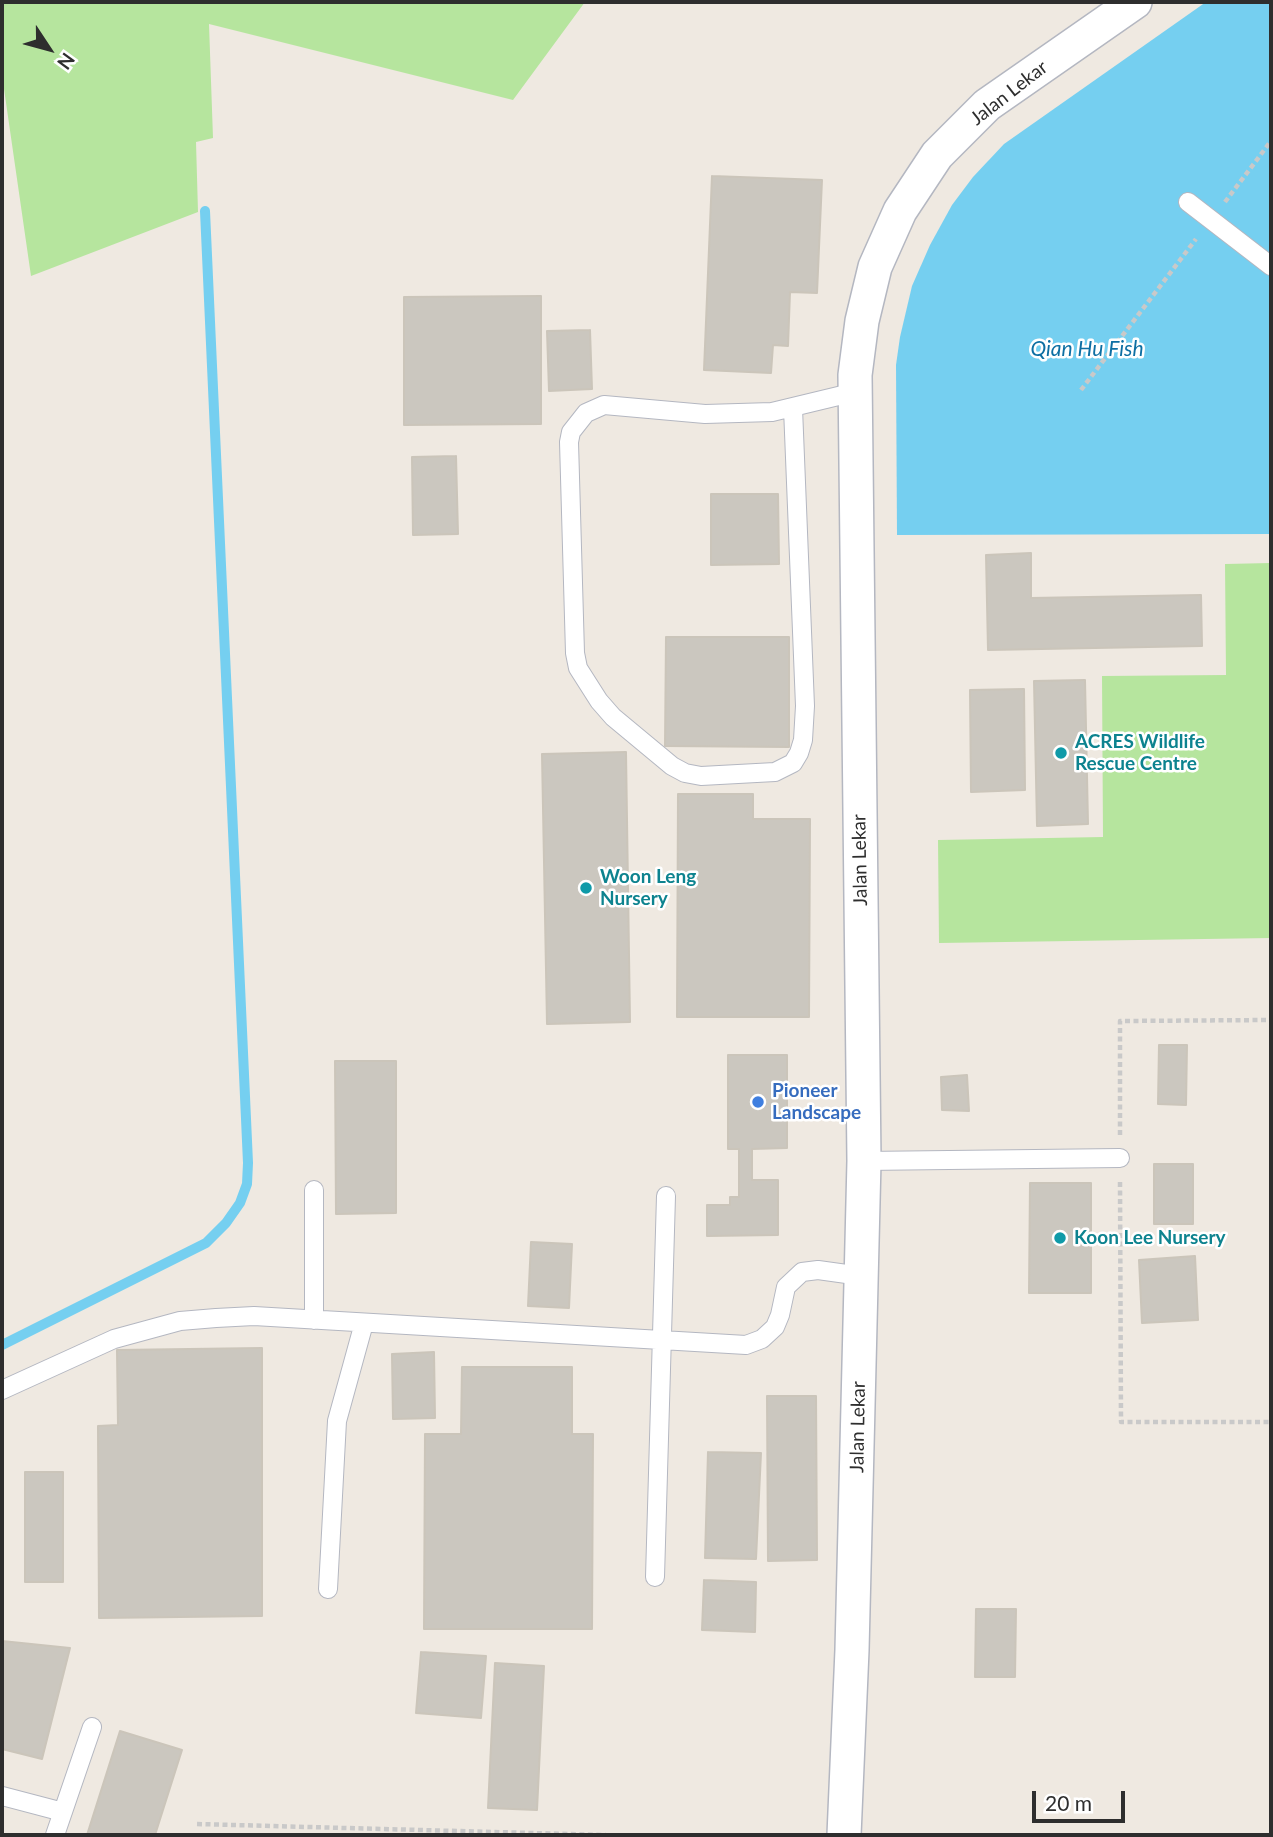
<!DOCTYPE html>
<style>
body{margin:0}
#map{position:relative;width:1273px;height:1837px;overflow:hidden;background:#efe9e1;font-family:Lato,sans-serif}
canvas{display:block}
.frame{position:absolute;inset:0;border:4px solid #2e2e2e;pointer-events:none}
.north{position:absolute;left:14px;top:14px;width:70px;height:70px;-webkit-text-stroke:5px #fff;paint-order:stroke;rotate:126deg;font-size:19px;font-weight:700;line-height:28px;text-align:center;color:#2e2e2e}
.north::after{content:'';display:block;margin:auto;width:24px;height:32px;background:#2e2e2e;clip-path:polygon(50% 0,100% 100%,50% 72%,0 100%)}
.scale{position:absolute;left:1032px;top:1791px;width:93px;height:32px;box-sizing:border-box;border:4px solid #2e2e2e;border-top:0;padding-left:9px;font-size:21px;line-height:24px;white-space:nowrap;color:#2e2e2e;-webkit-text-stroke:5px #fff;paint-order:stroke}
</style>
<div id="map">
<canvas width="1273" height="1837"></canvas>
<div class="frame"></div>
<div class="north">N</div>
<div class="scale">20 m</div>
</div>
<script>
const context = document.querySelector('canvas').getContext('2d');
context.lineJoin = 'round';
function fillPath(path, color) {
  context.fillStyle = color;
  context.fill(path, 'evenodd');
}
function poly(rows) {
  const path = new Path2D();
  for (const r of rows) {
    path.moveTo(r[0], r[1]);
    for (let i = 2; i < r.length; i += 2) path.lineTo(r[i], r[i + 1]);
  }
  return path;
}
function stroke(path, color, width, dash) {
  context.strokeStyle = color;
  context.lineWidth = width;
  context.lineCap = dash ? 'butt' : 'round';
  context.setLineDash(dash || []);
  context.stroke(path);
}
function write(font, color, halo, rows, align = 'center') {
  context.font = font + ' Lato,sans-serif';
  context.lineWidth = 5;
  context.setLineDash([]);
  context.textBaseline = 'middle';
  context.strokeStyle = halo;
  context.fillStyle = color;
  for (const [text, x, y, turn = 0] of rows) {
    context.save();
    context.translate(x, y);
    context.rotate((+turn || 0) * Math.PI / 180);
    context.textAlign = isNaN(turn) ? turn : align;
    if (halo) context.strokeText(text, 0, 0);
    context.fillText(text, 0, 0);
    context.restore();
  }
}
const green = poly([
 [2,2,585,2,513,100,209,24,213,138,196,142,198,212,31,276,2,75],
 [1271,563,1271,938,939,943,938,840,1103,837,1102,676,1226,675,1225,564]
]);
const water = poly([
 [1206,2,1271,2,1271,534,897,535,896,365,900,337,912,286,930,245,952,205,973,177,1004,144]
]);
const stream = poly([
 [2,1345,206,1243,226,1223,240,1203,247,1184,248,1163,205,211]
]);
const building = poly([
 [712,176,822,180,817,293,790,292,788,346,773,345,771,373,704,370,712,176],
 [541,296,541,424,404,425,404,297,541,296],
 [590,330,592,389,549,391,547,331,590,330],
 [456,456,458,534,413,535,412,457,456,456],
 [711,494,778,494,779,564,711,565,711,494],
 [1031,553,1031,598,1201,595,1202,646,988,650,986,555,1031,553],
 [666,637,789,637,789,747,665,746,666,637],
 [1085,680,1088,824,1037,826,1034,681,1085,680],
 [1024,689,1025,790,971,792,970,690,1024,689],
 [626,752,630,1022,547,1024,542,754,626,752],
 [678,794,753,794,753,819,810,819,809,1017,677,1017,678,794],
 [1159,1045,1187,1045,1186,1105,1158,1104,1159,1045],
 [728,1055,787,1055,787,1148,752,1149,752,1180,778,1180,778,1235,707,1236,707,1205,730,1205,730,1197,739,1197,739,1149,728,1149,728,1055],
 [335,1061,396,1061,396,1213,336,1214,335,1061],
 [967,1075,969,1111,942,1110,941,1077,967,1075],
 [1154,1164,1193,1164,1193,1224,1154,1224,1154,1164],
 [1030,1183,1091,1183,1091,1293,1029,1293,1030,1183],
 [531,1242,572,1244,569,1308,528,1306,531,1242],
 [1195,1256,1198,1320,1142,1323,1139,1260,1195,1256],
 [262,1348,262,1616,99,1618,98,1426,118,1425,117,1350,262,1348],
 [434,1352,435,1418,393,1419,392,1354,434,1352],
 [462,1367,572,1367,572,1434,593,1434,592,1629,424,1629,425,1434,461,1434,462,1367],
 [767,1396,816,1396,817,1560,768,1561,767,1396],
 [708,1452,761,1453,756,1559,705,1558,708,1452],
 [25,1472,63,1472,63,1582,25,1582,25,1472],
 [704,1580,756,1582,755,1632,702,1630,704,1580],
 [976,1609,1016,1609,1015,1677,975,1677,976,1609],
 [2,1641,70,1648,42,1759,2,1749,2,1641],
 [421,1652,486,1656,481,1718,416,1713,421,1652],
 [495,1663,544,1666,537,1810,488,1808,495,1663],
 [120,1731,182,1750,155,1835,87,1835,120,1731]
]);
const path = poly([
 [1225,202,1271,141],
 [1081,390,1196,239],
 [1120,1135,1120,1021,1271,1020],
 [1120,1182,1121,1422,1271,1422],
 [197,1824,606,1835]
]);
const lane = poly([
 [1188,202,1271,266],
 [793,408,805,706,803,740,799,753,793,763,775,772,701,776,685,773,672,766,613,717,599,701,578,668,575,653,569,442,571,432,586,413,604,405,705,414,772,412,855,392],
 [864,1161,1120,1158],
 [314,1190,314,1320],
 [2,1390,114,1339,180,1321,216,1318,254,1316,746,1345,762,1339,775,1327,780,1315,786,1287,802,1272,818,1270,861,1276],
 [655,1577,666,1196],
 [328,1589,337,1421,364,1323],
 [2,1796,63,1812],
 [55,1835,92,1727]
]);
const street = poly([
 [844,1835,852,1650,864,1161,855,375,862,321,875,267,900,211,937,155,987,105,1135,2]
]);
const markers = [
 [1061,753,7,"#0f9aa8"],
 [586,888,7,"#0f9aa8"],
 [758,1102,7,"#3f7fe0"],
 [1060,1238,7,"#0f9aa8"]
];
const streetNames = [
 ["Jalan Lekar",1009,93,-38],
 ["Jalan Lekar",860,860,-91],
 ["Jalan Lekar",858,1427,-89]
];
const cultureNames = [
 ["ACRES Wildlife",1075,742],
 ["Rescue Centre",1075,764],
 ["Woon Leng",600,877],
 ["Nursery",600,899],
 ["Koon Lee Nursery",1074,1238]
];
const shopNames = [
 ["Pioneer",772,1091],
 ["Landscape",772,1113]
];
const waterNames = [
 ["Qian Hu Fish",1087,349]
];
fillPath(green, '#b6e59e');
fillPath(water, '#75cff0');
stroke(stream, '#75cff0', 10);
fillPath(building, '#cbc7bf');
stroke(building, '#cbc5ba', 2);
stroke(lane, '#b4b7c1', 20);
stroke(street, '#b4b7c1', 36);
stroke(path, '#c9c9c9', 4.5, [5, 3.5]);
stroke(lane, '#fff', 18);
stroke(street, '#fff', 33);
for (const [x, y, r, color] of markers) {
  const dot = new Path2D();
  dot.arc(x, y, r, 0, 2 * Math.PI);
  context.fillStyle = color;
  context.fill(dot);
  stroke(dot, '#fff', 2.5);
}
write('19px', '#2e2e2e', '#fff', streetNames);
write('bold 19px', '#0d838f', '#fff', cultureNames, 'left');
write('bold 19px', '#366cbe', '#fff', shopNames, 'left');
write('italic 21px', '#0d6fa3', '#fff', waterNames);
</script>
